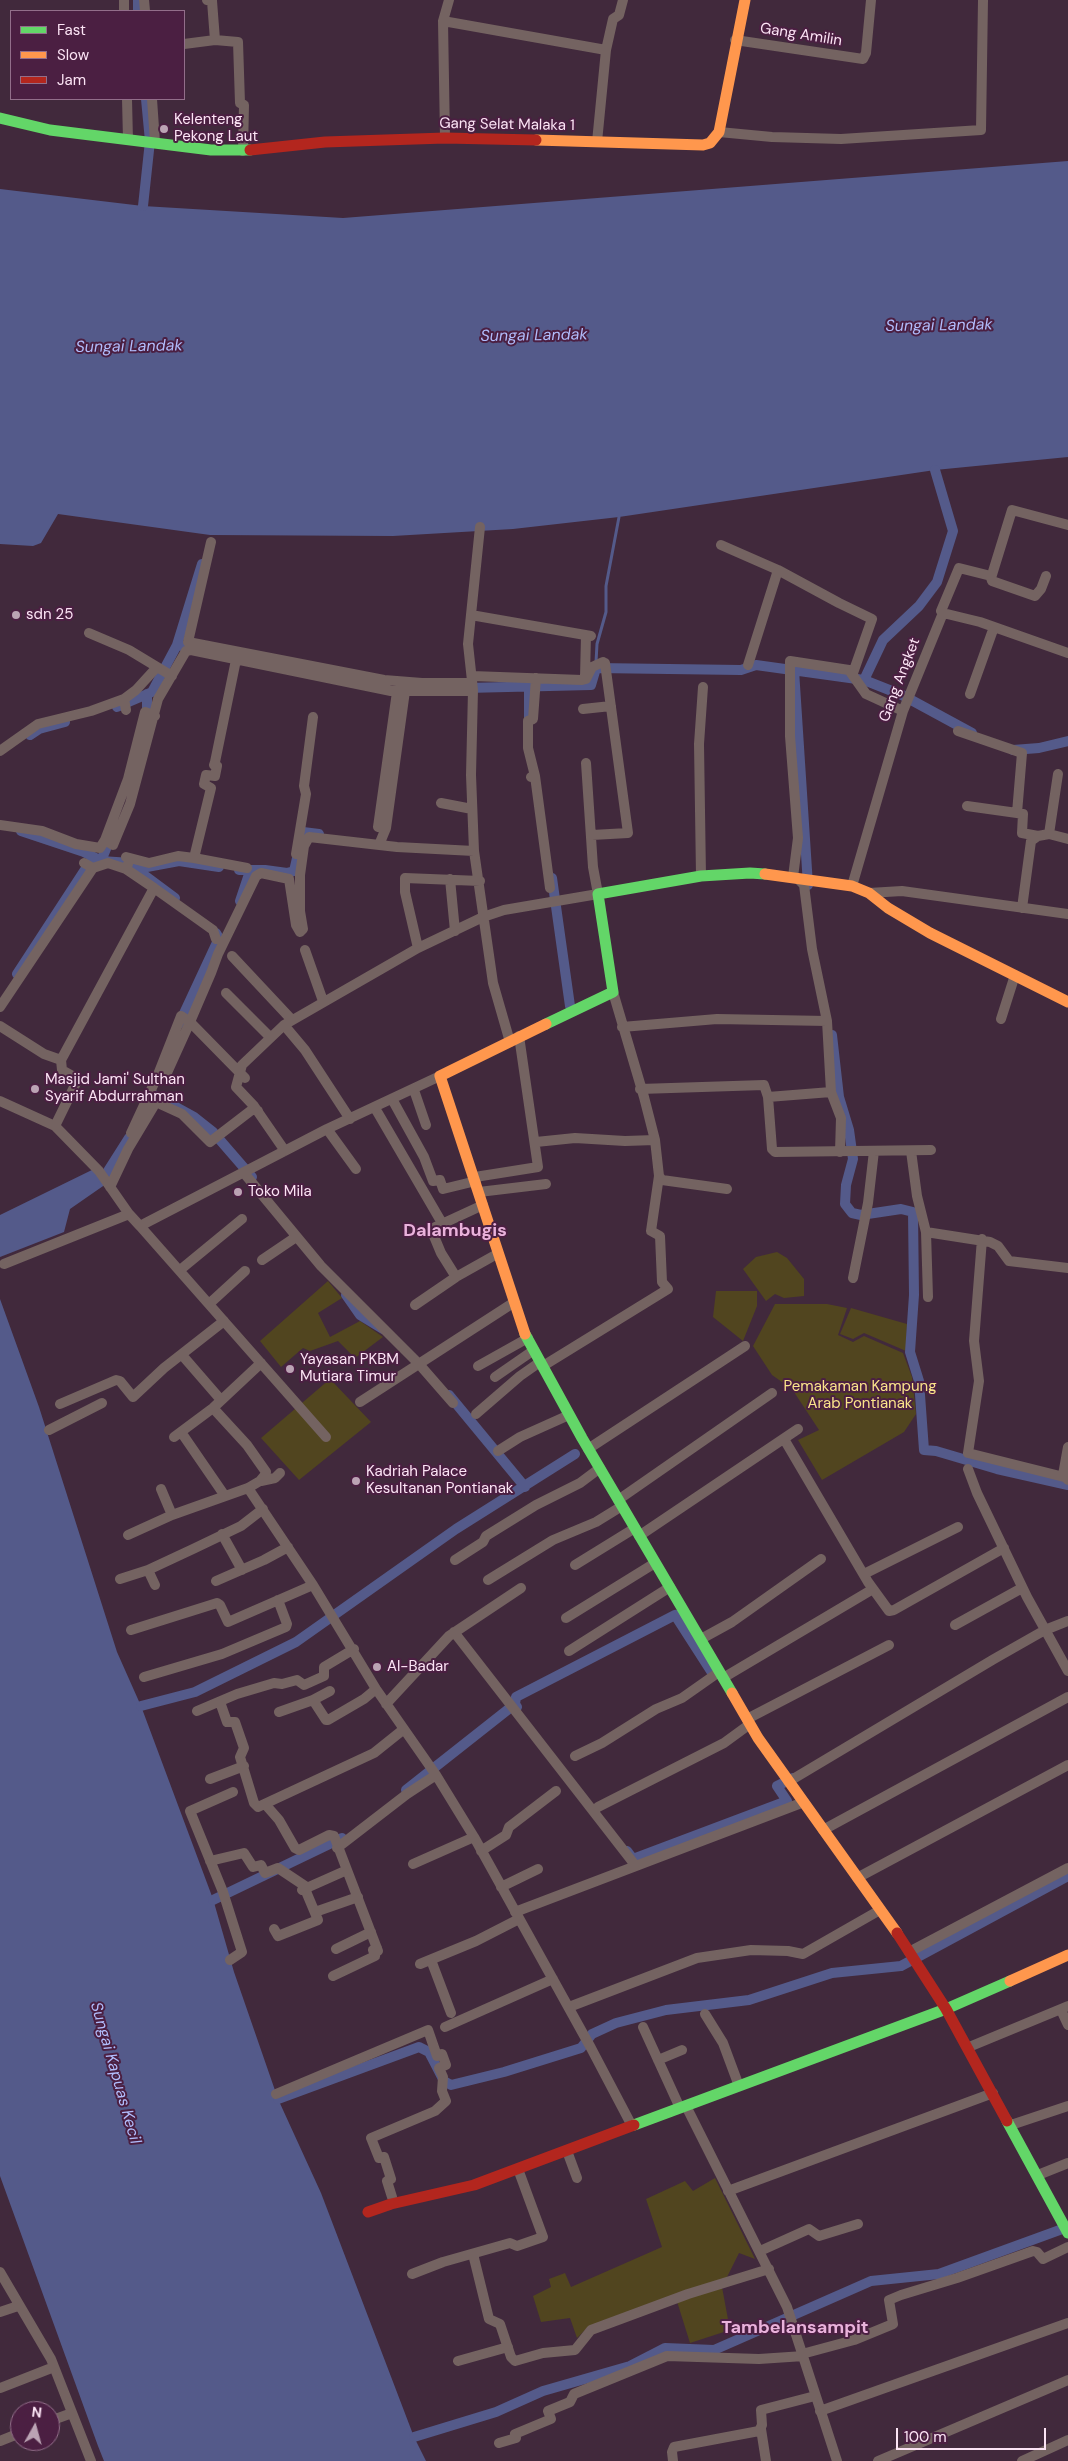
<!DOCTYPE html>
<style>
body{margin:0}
#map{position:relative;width:1068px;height:2461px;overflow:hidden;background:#41293c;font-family:"DM Sans",sans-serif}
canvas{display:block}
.legend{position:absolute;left:10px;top:10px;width:175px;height:90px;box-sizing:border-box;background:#4b1f42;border:1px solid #926e8a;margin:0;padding:6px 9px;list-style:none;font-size:15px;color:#fce4f5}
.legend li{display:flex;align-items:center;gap:10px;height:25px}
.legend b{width:25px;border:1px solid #926e8a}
.north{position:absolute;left:10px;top:2401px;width:50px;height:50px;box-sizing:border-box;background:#4b1f42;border:1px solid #926e8a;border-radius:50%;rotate:7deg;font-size:14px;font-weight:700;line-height:20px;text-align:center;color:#fce4f5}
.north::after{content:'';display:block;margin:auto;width:18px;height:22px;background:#bba3b4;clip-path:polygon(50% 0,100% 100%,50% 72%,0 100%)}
.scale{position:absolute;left:896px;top:2428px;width:150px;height:22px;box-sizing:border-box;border:2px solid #fce4f5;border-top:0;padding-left:6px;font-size:15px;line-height:18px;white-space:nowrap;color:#fce4f5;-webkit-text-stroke:4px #4b1f42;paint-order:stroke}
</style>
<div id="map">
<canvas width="1068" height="2461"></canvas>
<ul class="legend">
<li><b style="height:6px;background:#63d668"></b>Fast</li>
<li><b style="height:6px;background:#ff974d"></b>Slow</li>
<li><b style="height:6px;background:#b3261e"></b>Jam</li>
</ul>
<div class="north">N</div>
<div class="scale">100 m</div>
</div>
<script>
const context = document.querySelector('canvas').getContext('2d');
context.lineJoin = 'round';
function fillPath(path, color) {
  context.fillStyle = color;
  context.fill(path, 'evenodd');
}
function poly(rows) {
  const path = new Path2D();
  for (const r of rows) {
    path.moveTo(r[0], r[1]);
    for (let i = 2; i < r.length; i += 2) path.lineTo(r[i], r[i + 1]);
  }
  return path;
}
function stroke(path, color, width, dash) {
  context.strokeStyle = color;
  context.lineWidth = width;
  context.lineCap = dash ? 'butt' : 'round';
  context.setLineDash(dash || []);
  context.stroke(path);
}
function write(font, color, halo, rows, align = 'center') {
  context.font = font + ' "DM Sans",sans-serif';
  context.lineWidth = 4;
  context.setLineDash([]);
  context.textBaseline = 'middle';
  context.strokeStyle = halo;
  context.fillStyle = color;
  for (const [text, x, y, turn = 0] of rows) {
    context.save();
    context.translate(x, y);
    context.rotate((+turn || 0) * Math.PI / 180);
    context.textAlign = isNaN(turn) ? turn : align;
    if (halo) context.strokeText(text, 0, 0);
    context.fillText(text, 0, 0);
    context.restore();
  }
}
const green = poly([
 [777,1252,787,1258,804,1279,804,1296,784,1298,775,1294,766,1301,743,1269,756,1257],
 [328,1281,342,1298,318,1313,330,1337,360,1321,383,1337,355,1358,338,1341,310,1351,303,1348,281,1367,260,1341],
 [716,1291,757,1291,757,1306,743,1341,713,1317],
 [775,1304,827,1304,847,1308,838,1335,853,1342,864,1336,903,1353,912,1377,916,1414,904,1432,822,1480,798,1440,819,1430,792,1389,772,1375,753,1346],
 [851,1308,907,1324,906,1351,864,1333,853,1339,840,1334],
 [330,1379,371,1422,299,1480,261,1438],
 [715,2178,755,2259,739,2253,722,2287,730,2330,690,2343,675,2295,588,2327,577,2338,570,2318,541,2322,533,2296,551,2287,549,2279,565,2273,571,2287,662,2247,646,2199,685,2181,693,2191]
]);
const water = poly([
 [1068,161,1068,457,935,470,619,517,513,529,393,536,210,535,58,514,41,543,33,546,0,544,0,189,143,206,343,218],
 [96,1168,106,1184,70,1209,64,1232,0,1257,0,1215],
 [0,1299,39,1407,117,1652,141,1706,213,1899,234,1972,278,2099,321,2193,414,2437,426,2461,104,2461,98,2446,0,2176]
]);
const stream = poly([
 [596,662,597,644,606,612,606,586,619,517]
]);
const canal = poly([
 [138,0,138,11],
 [143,206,150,141,146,99],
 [177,645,198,649],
 [794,670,808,885],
 [864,680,883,640,919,606,937,582,953,531,935,470],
 [466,688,591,685,596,668,741,670,756,665,864,680,902,695,972,733],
 [147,694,147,720],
 [117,707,152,692,177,645,202,564],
 [529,720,529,685],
 [30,735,39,729,65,722],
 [1013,750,1039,748,1068,741],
 [21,831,84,852,101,861,131,863,136,869,179,861,219,867],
 [101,861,112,834],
 [136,869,175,898],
 [239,870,265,870,287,873,294,871,303,832,319,834],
 [552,878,570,1006],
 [240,901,250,871],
 [17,974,92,859],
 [179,1024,219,938,216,933],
 [832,1035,839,1097,849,1130,853,1159,846,1185,845,1204,852,1213,861,1215,901,1209,913,1212,914,1295,910,1352,919,1381,924,1450,936,1451,997,1469,1068,1485],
 [152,1094,194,1117,213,1132,252,1177],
 [103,1179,129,1138],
 [346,1295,360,1315,383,1329],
 [449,1395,525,1487],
 [515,1704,516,1697,675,1615,711,1671],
 [141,1706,195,1692,296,1642,456,1529,575,1454],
 [406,1790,515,1704,517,1707],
 [627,1851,633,1859,787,1801,777,1786,793,1778],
 [213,1900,342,1838],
 [278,2099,419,2047,429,2052,444,2081,451,2085,504,2072,581,2048,592,2034,616,2023,666,2010,749,2000,832,1973,901,1966,1068,1876],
 [414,2437,496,2412,543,2391,630,2366,665,2348,714,2350,871,2281,939,2274,1068,2227]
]);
const street = poly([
 [124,0,124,11],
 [144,0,145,11],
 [207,0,212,1,215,40],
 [443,21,606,50],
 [735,40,863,59,866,53,871,0],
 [184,44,215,40,238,42,240,103,244,105,243,151],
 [127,99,128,140],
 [152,99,155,142],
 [719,132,772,137,841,139,981,130,983,0],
 [445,138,443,21,449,0],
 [597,142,606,50,613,19,619,15,623,0],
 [480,527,468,644,473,690,471,775,474,851,493,983,510,1042],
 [211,542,188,642,384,680,422,683,472,683],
 [721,545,778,570,748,665],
 [778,570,839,603,872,619,853,673],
 [1046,576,1041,589,1035,596,992,581,991,578,1012,510,1068,525],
 [943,613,941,611,959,568,991,576],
 [471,615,591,636],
 [89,633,129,650,172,676],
 [236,660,215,762,214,765,217,766,215,776,206,775,204,784,211,788,194,858,247,868],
 [472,676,582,680,586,679,592,667,603,662],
 [585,677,586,635],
 [970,694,994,627],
 [124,699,126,710],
 [583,709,611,706],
 [958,731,1022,753,1017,813,967,806],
 [0,751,38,724,91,711,124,699,136,690,157,667],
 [535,776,550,888],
 [531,777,535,776,528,748,528,721,533,719,536,678],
 [441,803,472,809],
 [1017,813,1023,814,1022,833,1038,836],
 [0,825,42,831,76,844,100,848,105,840,128,779,145,712,155,716],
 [386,828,378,827,397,692],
 [1049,834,1068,839],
 [592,835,628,833,605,663],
 [105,840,113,845,130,804,158,699,186,651,191,650,391,691,473,691],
 [379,845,386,828,405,691],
 [296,854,306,794,304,786,313,717],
 [126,857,149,863,178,856,194,858],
 [84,863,93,868,108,863,126,869,128,864],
 [701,876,699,744,703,687],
 [793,877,798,838,790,736,790,661,849,670,866,694,903,711],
 [797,878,804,885,812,949,827,1021,831,1092,841,1118,840,1152],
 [450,879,455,931],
 [852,886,903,711,943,613,980,622,1068,653],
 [154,888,213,930,216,939],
 [869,893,902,891,1068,914],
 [1022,908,1031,841,1038,836,1049,834,1058,774],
 [418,948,405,892,405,878,480,881],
 [305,950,323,1001],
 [232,956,291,1019],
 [613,992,644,1097,655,1140,659,1176,662,1180,727,1189],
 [226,993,270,1037],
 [0,1007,93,868],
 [1001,1019,1015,975],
 [284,1025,305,1050,350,1119],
 [0,1026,44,1054,61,1060,154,888,126,869],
 [622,1027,717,1019,827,1021],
 [245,1078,190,1022,181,1016,157,1077,166,1075,190,1022,211,973,218,954,256,876,261,873,289,879,296,925,300,932,303,929,300,911,300,875,304,846,309,837,397,847,474,851],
 [640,1089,764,1085,768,1097,772,1149,775,1152,931,1150],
 [414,1090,426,1125],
 [768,1097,831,1092],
 [392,1099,424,1157,433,1181,440,1180,443,1189,476,1181],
 [0,1101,55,1126,99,1171,129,1214,140,1226,327,1129,440,1076],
 [375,1108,442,1223],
 [55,1126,78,1079,62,1070,61,1060],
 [327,1129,356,1169],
 [131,1133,157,1077],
 [536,1142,575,1138,625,1141,655,1140],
 [285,1151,254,1106,236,1087,242,1065,284,1025,418,948,483,917,504,910,598,894,593,867,586,763],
 [911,1151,917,1196,926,1232,928,1297],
 [244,1173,321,1266,419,1364,453,1403],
 [475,1177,538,1167,519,1036],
 [110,1187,128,1149,155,1104,158,1103,182,1114,210,1142,253,1109,258,1111],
 [479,1192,546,1184],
 [140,1226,326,1437],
 [926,1232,990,1242,998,1246,1009,1261,1068,1268],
 [982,1239,974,1341,979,1381,968,1453,1064,1477],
 [262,1260,296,1237],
 [4,1264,129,1214],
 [180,1270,242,1219],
 [456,1277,441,1253,431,1229,483,1205],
 [853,1278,868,1203,874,1151],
 [209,1304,245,1271],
 [415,1305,456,1277,497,1254],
 [182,1355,221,1400],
 [478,1366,528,1338],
 [543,1366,668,1289,662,1282,660,1236,651,1231,659,1176],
 [495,1377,534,1350],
 [360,1402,513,1303],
 [60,1404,116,1380,120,1381,133,1397,164,1368,224,1321],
 [476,1414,520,1376,540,1362],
 [49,1430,102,1403],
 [181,1432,225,1496],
 [174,1437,213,1408,261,1363],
 [784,1439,868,1582,889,1611,894,1610,1004,1548],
 [588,1449,745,1346],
 [498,1451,520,1437,569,1415],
 [968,1469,977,1493,1027,1597,1068,1671],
 [1068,1480,1063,1475,1068,1447],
 [261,1481,275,1478,280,1473],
 [248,1488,313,1585,376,1689,436,1775,474,1837,591,2048,632,2126],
 [161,1489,172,1515],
 [618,1500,772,1393],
 [222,1534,242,1570],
 [128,1535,172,1515,248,1488,260,1481,265,1475,266,1472,247,1445,213,1408],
 [639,1536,798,1429],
 [455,1560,483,1542,486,1536,536,1505,580,1483,600,1468],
 [575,1565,635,1528],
 [148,1570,155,1585],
 [864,1574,958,1527],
 [120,1579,148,1570,193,1549,241,1526,263,1509],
 [488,1580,553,1540,596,1522,622,1506],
 [216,1581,264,1560,288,1547],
 [566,1618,655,1563],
 [955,1625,1022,1588],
 [131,1630,217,1603,220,1605,228,1622,313,1585],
 [454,1632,635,1865],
 [701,1639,732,1622,821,1559],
 [569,1651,670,1587],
 [144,1677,222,1654,286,1627,287,1624,278,1600],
 [723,1678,873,1589],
 [313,1700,326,1720,328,1720,364,1699,376,1689],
 [220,1702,227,1722,235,1722,244,1748,240,1757,254,1803,258,1807,374,1753,404,1729],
 [386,1704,449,1636,521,1588],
 [197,1711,237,1694,274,1683,282,1684,297,1680,304,1685,324,1676,324,1667,354,1649],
 [279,1712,313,1700,330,1691],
 [747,1719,889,1645],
 [575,1756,602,1743,656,1709,682,1698,719,1672],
 [210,1779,244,1766],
 [788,1782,994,1659,1045,1630,1068,1621],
 [265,1804,279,1820,295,1848,299,1850,329,1835,334,1836,378,1951],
 [598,1807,724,1743,750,1724],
 [823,1830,1068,1697],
 [337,1848,407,1794,436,1775],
 [481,1851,506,1835,509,1827,556,1791],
 [210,1861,244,1853,253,1867,261,1865,265,1873,278,1868,308,1888],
 [413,1864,474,1837],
 [857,1878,1068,1765],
 [501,1887,538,1869],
 [302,1890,347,1870],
 [315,1912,358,1897],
 [515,1912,804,1802],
 [274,1929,278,1936,318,1920,305,1889],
 [336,1949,371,1932],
 [909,1952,1068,1868],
 [230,1960,242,1952,223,1892,190,1811,233,1792],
 [431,1960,451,2013],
 [420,1964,476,1941,519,1919],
 [333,1976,375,1956,373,1950,377,1948],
 [569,2007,697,1958,751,1950,788,1951,803,1954,880,1910],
 [1061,2010,1068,2025],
 [705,2014,723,2043,739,2086],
 [445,2027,553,1979],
 [643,2027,680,2108],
 [969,2047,1068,2006],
 [658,2060,682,2050],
 [276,2094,428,2030,437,2056,442,2054,446,2065,439,2068,443,2077,442,2091,446,2101,435,2111,371,2138,379,2158,384,2157,391,2179,387,2181,392,2197],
 [686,2106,787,2307,837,2461],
 [1011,2125,1068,2106],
 [567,2151,577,2178],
 [1038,2175,1068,2163],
 [728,2191,993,2093],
 [760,2251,809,2229,819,2236,858,2224],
 [473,2254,489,2319,500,2324,511,2357,515,2361,543,2353,575,2350,591,2330,688,2294,769,2269],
 [0,2272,51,2359,91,2461],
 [412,2274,443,2262,510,2243,517,2246,543,2237,518,2169],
 [0,2312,18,2306],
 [802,2354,854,2340,893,2324,889,2300,901,2295,957,2278,1033,2251,1037,2252,1043,2259,1068,2247],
 [458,2361,508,2347],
 [0,2388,54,2367],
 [820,2411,1068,2323],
 [50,2421,72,2413],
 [761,2429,766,2461],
 [0,2441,20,2433],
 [499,2443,516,2438,515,2434,551,2419,548,2411,570,2402,574,2394,667,2356,759,2359,804,2356],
 [673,2461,672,2452,674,2447,759,2431,762,2425,761,2410,815,2396],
 [878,2461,1068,2380],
 [1022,2461,1068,2440]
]);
const fast = poly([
 [0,118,50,130,211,150,250,150],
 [546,1024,613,992,598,894,701,876,750,873,765,874],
 [525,1334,582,1438,732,1693],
 [1007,2121,1068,2233],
 [634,2125,946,2009,1010,1981]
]);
const slow = poly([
 [536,140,703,145,710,143,719,132,745,0],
 [765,874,852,886,869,893,888,908,930,933,1068,1002],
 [525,1334,440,1076,546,1024],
 [732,1693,758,1738,897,1933],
 [1010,1981,1068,1955]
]);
const jam = poly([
 [250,150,325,142,445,138,536,140],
 [897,1933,946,2009,1007,2121],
 [368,2212,391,2204,474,2185,634,2125]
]);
const markers = [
 [164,129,5,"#bba3b4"],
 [16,615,5,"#bba3b4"],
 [35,1089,5,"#bba3b4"],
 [238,1192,5,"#bba3b4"],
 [290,1369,5,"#bba3b4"],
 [356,1481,5,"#bba3b4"],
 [377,1667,5,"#bba3b4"]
];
const streetNames = [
 ["Gang Amilin",801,35,9],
 ["Gang Selat Malaka 1",507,125,1],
 ["Gang Angket",900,680,-69]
];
const poiNames = [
 ["Kelenteng",174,120],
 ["Pekong Laut",174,137],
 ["sdn 25",26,615],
 ["Masjid Jami' Sulthan",45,1080],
 ["Syarif Abdurrahman",45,1097],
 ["Toko Mila",248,1192],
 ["Yayasan PKBM",300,1360],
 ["Mutiara Timur",300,1377],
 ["Kadriah Palace",366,1472],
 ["Kesultanan Pontianak",366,1489],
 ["Al-Badar",387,1667]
];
const parkNames = [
 ["Pemakaman Kampung",860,1387],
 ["Arab Pontianak",860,1404]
];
const waterNames = [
 ["Sungai Landak",939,326,-1],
 ["Sungai Landak",534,336,-1],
 ["Sungai Landak",129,347,-1],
 ["Sungai Kapuas Kecil",115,2073,74]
];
const quarterNames = [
 ["Dalambugis",455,1231],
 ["Tambelansampit",795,2328]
];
fillPath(green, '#51451f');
fillPath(water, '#545a8a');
stroke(stream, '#545a8a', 3);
stroke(canal, '#545a8a', 10);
stroke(street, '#746361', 10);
stroke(fast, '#63d668', 11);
stroke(slow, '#ff974d', 11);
stroke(jam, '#b3261e', 11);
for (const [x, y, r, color] of markers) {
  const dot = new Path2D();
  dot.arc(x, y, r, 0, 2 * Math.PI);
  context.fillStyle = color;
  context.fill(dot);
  stroke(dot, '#4b1f42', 2);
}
write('15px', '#fce4f5', '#4b1f42', streetNames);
write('15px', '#fce4f5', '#4b1f42', poiNames, 'left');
write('15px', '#fae48a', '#4b1f42', parkNames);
write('italic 16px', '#b1bdfc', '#4b1f42', waterNames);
write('bold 18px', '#e9b2db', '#4b1f42', quarterNames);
</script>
